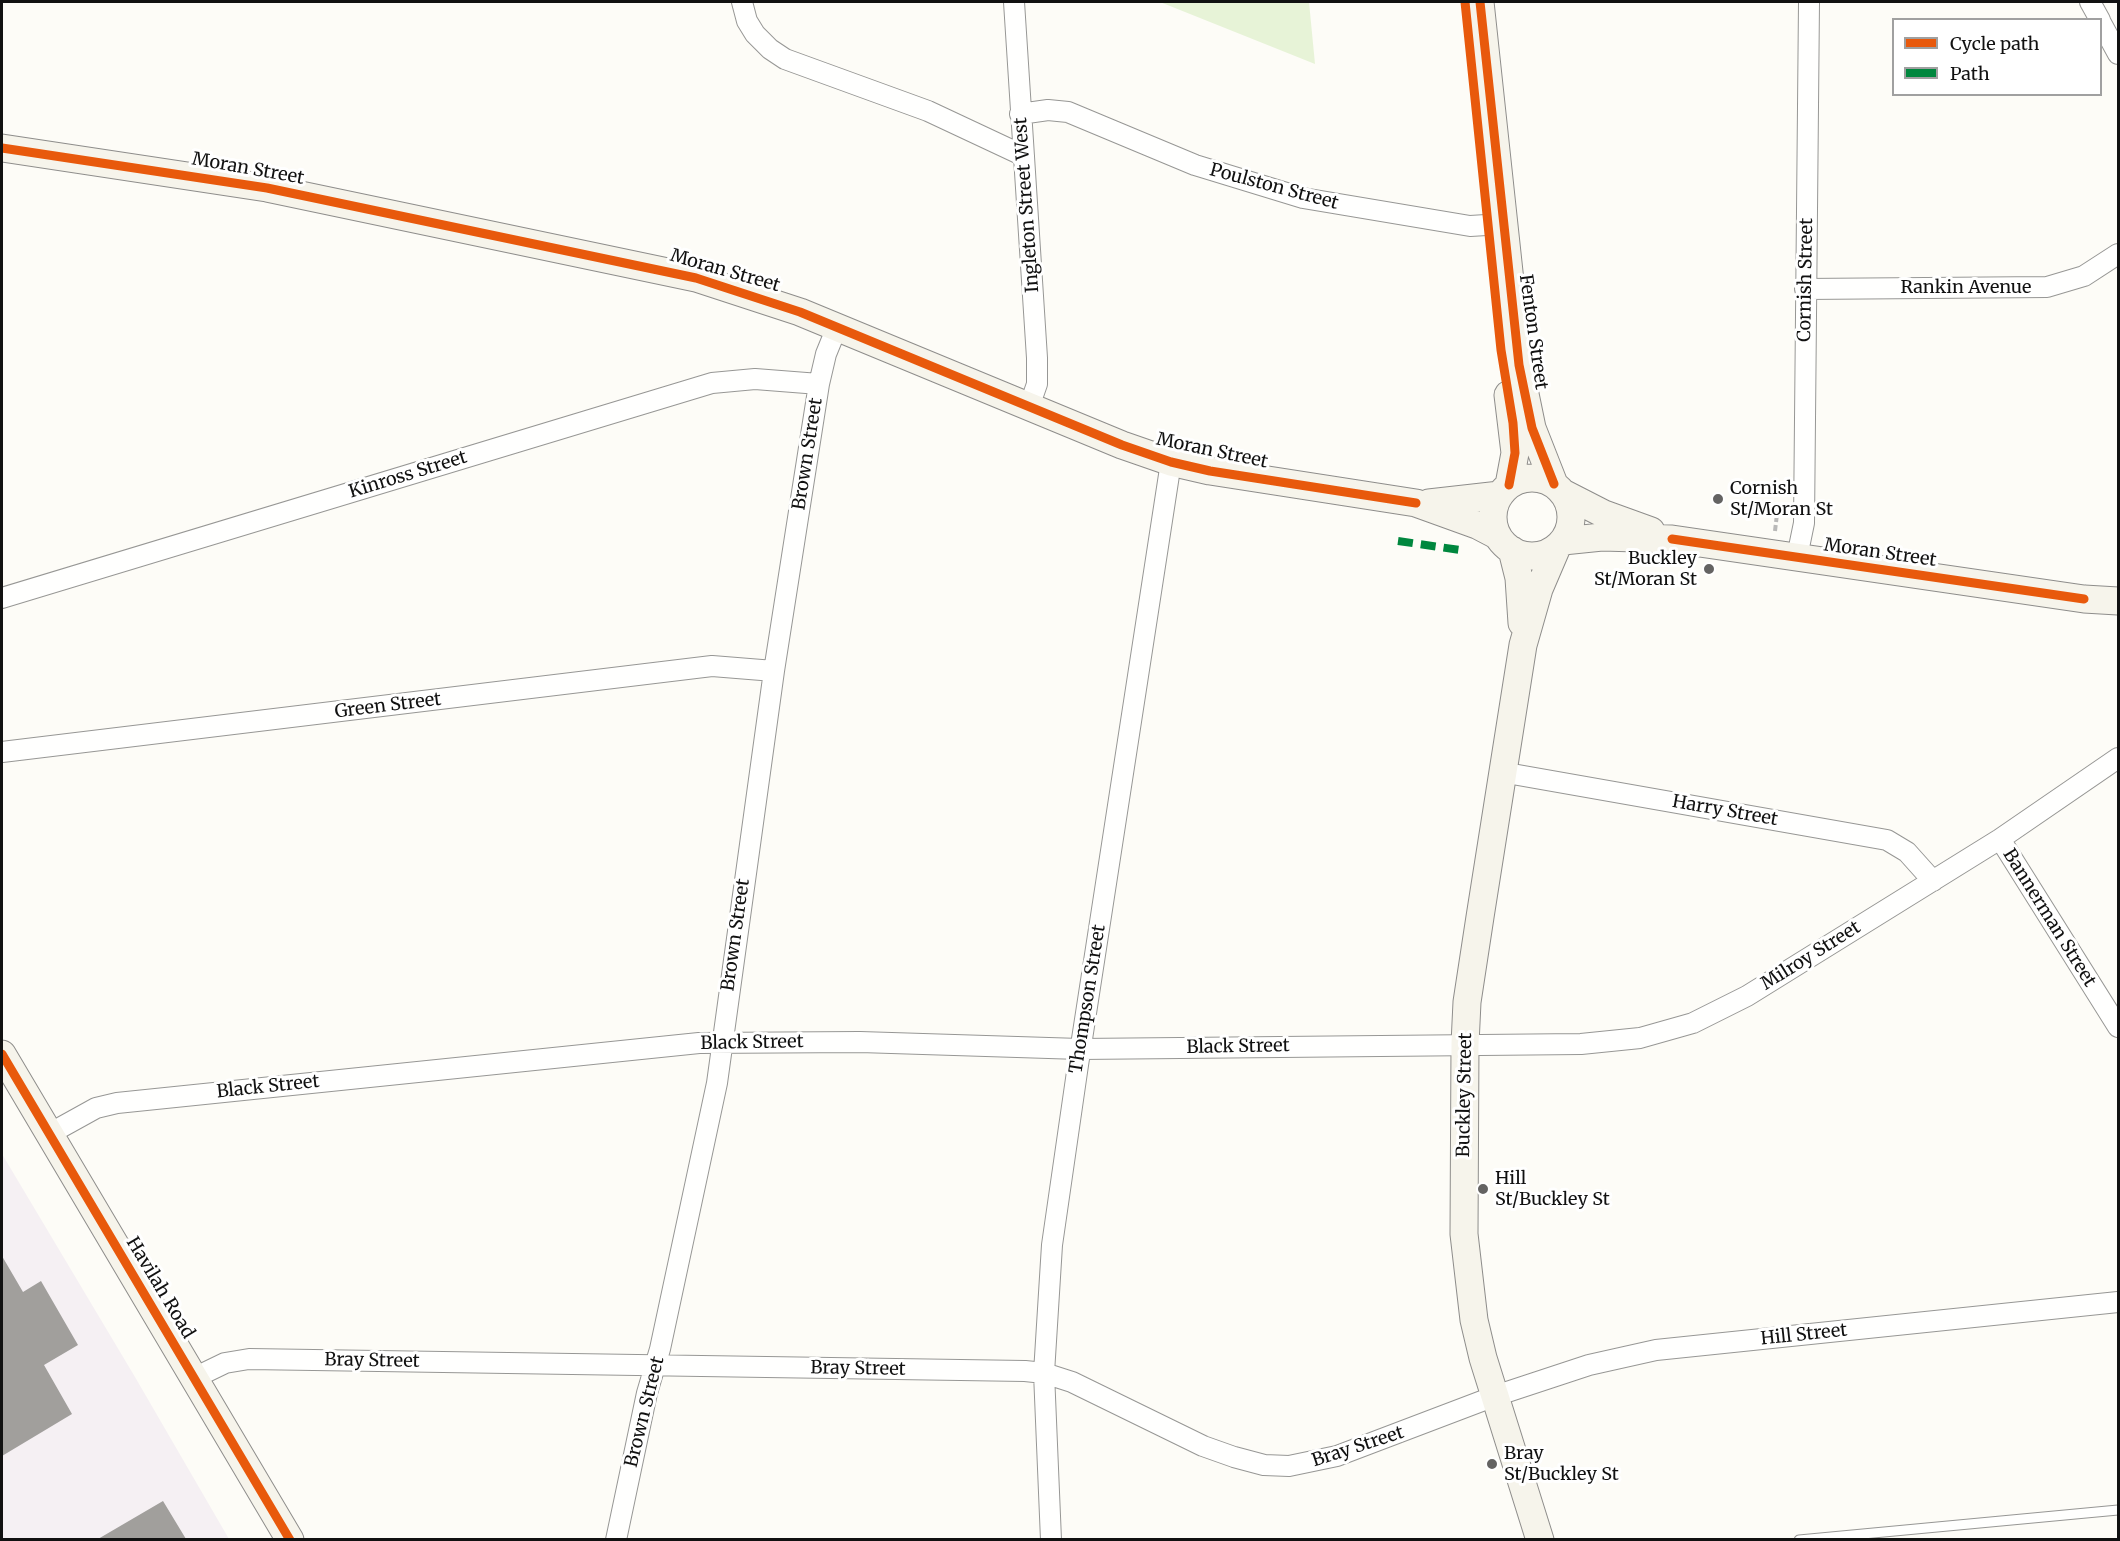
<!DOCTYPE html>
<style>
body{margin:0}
#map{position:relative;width:2120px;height:1541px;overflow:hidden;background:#fdfcf7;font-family:Merriweather,serif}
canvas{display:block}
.frame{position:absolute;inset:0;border:3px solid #111;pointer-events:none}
.legend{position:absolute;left:1892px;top:18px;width:210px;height:78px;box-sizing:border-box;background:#fff;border:2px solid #a0a0a0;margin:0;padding:8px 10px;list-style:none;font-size:18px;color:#111}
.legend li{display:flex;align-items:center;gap:12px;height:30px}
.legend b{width:30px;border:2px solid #a0a0a0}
</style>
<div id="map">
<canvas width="2120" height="1541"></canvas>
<div class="frame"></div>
<ul class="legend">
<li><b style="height:8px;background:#e8590c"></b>Cycle path</li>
<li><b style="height:8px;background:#00873e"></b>Path</li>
</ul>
</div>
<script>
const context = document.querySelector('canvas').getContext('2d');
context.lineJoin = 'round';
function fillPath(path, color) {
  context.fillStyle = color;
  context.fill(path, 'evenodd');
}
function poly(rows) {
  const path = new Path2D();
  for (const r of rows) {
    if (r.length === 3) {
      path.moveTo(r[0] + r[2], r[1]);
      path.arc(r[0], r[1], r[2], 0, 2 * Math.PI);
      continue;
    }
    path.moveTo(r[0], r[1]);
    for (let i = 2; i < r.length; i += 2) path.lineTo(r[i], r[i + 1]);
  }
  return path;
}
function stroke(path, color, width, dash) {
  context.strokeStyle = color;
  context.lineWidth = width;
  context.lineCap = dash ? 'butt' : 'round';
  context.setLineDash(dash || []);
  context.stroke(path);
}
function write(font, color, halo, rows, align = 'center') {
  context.font = font + ' Merriweather,serif';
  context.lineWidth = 6;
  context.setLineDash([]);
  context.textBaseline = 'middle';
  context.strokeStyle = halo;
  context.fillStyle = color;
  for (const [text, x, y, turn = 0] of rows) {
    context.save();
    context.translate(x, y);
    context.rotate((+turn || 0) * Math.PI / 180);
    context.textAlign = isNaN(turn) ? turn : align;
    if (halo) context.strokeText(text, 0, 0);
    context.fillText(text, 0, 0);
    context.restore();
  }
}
const industrial = poly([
 [2,1154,135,1377,229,1539,2,1539]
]);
const green = poly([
 [1160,2,1309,2,1315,64]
]);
const building = poly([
 [2,1256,23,1292,41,1281,78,1345,44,1365,72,1414,2,1456],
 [163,1501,186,1539,98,1539]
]);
const path = poly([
 [1775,531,1777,514]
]);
const lane = poly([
 [1799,1540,2118,1510]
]);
const street = poly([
 [742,2,747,21,755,34,770,49,785,59,928,111,1024,156],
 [1014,2,1037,358,1037,384,1029,407],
 [2090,2,2100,20],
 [2100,21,2118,54],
 [1020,114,1048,110,1068,112,1195,165,1303,198,1470,226,1503,224],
 [1805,289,2047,287,2084,276,2118,254],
 [1797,557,1804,523,1809,2],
 [2,598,712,383,755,379,819,384],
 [2,752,712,666,774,671],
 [1501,772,1887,840,1907,852,1933,881],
 [2000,839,2118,1027],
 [49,1134,96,1108,117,1103,699,1043,860,1042,1080,1049,1581,1044,1640,1038,1693,1023,1747,996,2000,839,2118,758],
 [194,1378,225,1363,249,1359,1025,1371,1044,1373,1072,1382,1203,1446,1234,1457,1264,1465,1289,1466,1337,1456,1495,1396,1589,1365,1656,1350,2118,1302],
 [616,1540,647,1393,660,1349,717,1083,774,671,819,384,826,354,837,327],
 [1051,1540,1044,1373,1052,1245,1078,1065,1171,462]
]);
const secondary = poly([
 [1480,2,1519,365,1532,428,1554,484],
 [2,148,267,188,696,278,800,312,1122,445,1171,462,1210,471,1416,503,1477,525,1498,536],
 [1508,395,1515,453,1509,485],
 [1532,517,39],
 [1563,493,1604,514,1651,531],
 [1429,503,1500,495],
 [1563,541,1602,537,1672,539,2084,599,2118,601],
 [1512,550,1519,578,1522,623],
 [2,1054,290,1540],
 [1540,1540,1483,1358,1474,1320,1464,1234,1465,1044,1467,1002,1480,917,1523,645,1539,589,1557,547]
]);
const quiet = poly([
 [1398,541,1460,550]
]);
const cycleway = poly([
 [1465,2,1501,350,1513,423,1515,453,1509,485],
 [1480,2,1519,365,1532,428,1554,484],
 [2,148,267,188,696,278,800,312,1122,445,1171,462,1210,471,1416,503],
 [1672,539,2084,599],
 [2,1054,290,1540]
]);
const markers = [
 [1718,499,6,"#646362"],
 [1709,569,6,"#646362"],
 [1483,1189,6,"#646362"],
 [1492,1464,6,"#646362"]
];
const streetNames = [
 ["Moran Street",248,169,10],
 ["Poulston Street",1274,187,15],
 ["Ingleton Street West",1027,205,-94],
 ["Moran Street",725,271,16],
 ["Cornish Street",1806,280,-89],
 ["Rankin Avenue",1966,288],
 ["Fenton Street",1533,332,82],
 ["Moran Street",1212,451,12],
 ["Brown Street",808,454,-81],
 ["Kinross Street",408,475,-17],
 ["Moran Street",1880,553,8],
 ["Green Street",388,706,-7],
 ["Harry Street",1725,811,10],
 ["Bannerman Street",2049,918,58],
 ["Brown Street",736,935,-82],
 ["Milroy Street",1811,956,-32],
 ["Thompson Street",1088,999,-81],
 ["Black Street",752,1043,-1],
 ["Black Street",1238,1047,-1],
 ["Black Street",268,1087,-6],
 ["Buckley Street",1465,1095,-89],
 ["Havilah Road",160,1288,59],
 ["Hill Street",1804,1335,-6],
 ["Bray Street",372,1361,1],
 ["Bray Street",858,1369,1],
 ["Brown Street",645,1412,-76],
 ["Bray Street",1358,1447,-18]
];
const poiNames = [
 ["Cornish",1730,489],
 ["St/Moran St",1730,510],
 ["Buckley",1697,559,"right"],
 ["St/Moran St",1697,580,"right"],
 ["Hill",1495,1179],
 ["St/Buckley St",1495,1200],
 ["Bray",1504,1454],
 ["St/Buckley St",1504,1475]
];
fillPath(industrial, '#f5f0f3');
fillPath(green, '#e7f3d7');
fillPath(building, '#a19f9c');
stroke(lane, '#979795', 11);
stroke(street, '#979795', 22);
stroke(secondary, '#8e8d8b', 29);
stroke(path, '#b9b9b8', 4, [6, 3]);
stroke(lane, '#fffffe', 9);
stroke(street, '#fffffe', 20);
stroke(secondary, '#f6f4eb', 27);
stroke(quiet, '#00873e', 8, [15, 8]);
stroke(cycleway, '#e8590c', 9);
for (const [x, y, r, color] of markers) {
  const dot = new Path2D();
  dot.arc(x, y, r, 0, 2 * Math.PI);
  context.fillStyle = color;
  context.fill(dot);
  stroke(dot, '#fff', 2);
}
write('18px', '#111', '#fff', streetNames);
write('18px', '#111', '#fff', poiNames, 'left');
</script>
